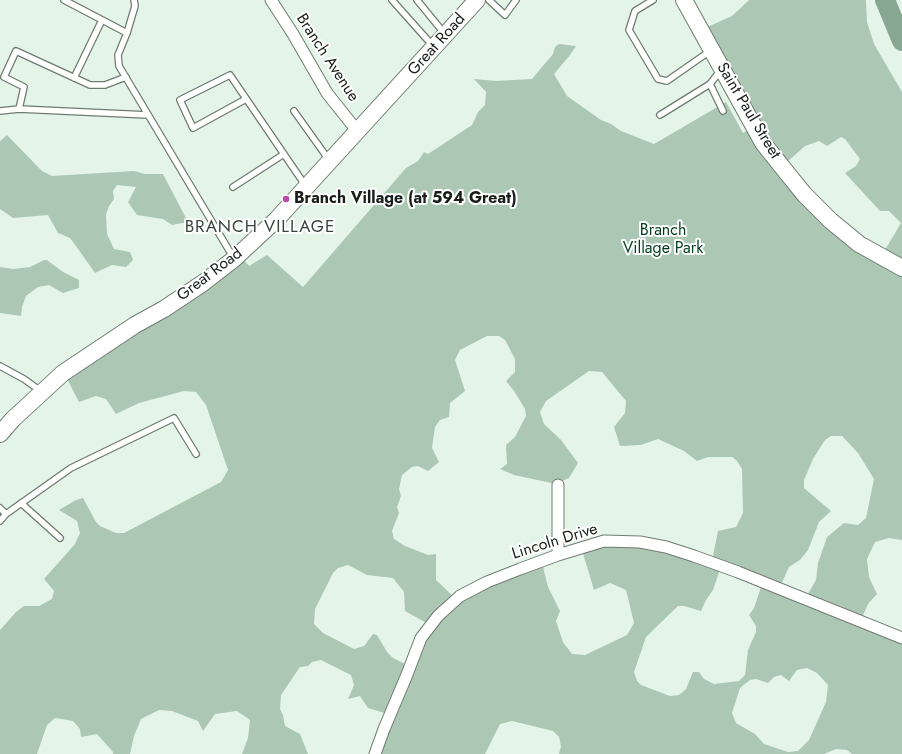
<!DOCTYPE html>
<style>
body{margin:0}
canvas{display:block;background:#e5f4e9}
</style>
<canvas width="902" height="754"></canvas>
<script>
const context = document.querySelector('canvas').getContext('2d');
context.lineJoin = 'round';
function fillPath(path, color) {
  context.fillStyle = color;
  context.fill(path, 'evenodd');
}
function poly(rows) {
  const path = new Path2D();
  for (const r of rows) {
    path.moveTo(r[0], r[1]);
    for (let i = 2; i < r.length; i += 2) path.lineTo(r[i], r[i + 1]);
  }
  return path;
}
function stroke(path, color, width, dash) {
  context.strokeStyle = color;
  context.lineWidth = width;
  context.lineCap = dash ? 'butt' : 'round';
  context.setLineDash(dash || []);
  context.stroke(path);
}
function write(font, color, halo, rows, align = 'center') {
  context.font = font + ' Jost,sans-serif';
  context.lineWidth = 4;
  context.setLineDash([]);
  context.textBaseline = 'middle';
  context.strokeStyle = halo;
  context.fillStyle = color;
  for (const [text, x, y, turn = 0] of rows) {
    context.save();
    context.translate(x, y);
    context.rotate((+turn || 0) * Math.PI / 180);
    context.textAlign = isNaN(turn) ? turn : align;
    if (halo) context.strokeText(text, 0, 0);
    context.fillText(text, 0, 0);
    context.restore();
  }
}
const green = poly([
 [749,0,866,0,867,22,874,44,902,92,902,540,889,538,875,542,867,559,869,577,877,594,868,604,861,620,902,638,902,754,852,754,847,750,836,749,824,754,559,754,561,746,559,737,553,731,512,721,500,724,485,754,377,754,391,715,368,708,360,696,348,699,354,685,351,675,321,660,312,662,308,666,300,667,281,695,280,709,283,715,285,726,300,734,308,754,242,754,248,738,250,720,237,711,215,714,203,731,198,721,172,711,159,710,141,719,134,736,130,754,113,754,113,752,97,734,81,737,80,729,73,721,55,718,47,725,37,754,0,754,0,630,16,612,24,606,39,606,52,599,54,591,44,579,75,544,80,533,77,521,59,510,76,500,83,498,96,522,100,526,116,533,124,533,221,482,228,470,206,405,196,392,184,391,139,403,116,414,106,399,96,396,79,402,64,373,238,253,249,266,267,255,303,287,406,168,418,161,424,152,428,154,472,125,478,112,485,105,486,92,474,79,496,81,532,79,553,54,555,47,559,44,576,46,570,55,554,74,567,96,601,120,611,124,621,131,654,144,726,102,743,133,755,126,703,29,732,16],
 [841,137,845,139,860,159,856,166,845,173,880,211,889,211,901,223,882,255,816,206,786,163,805,146,819,141,827,146],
 [487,336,499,336,505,340,515,359,515,372,506,381,514,391,525,409,526,416,515,437,506,445,507,464,500,469,514,475,556,484,569,478,578,463,561,440,544,424,540,412,546,401,589,371,602,372,626,401,625,413,614,427,620,446,641,445,658,439,684,451,697,461,708,457,732,457,737,461,742,469,743,513,736,527,718,531,712,561,640,542,585,547,582,550,594,590,610,583,626,590,634,623,627,635,585,655,572,654,563,642,556,621,560,611,548,587,542,563,455,598,436,580,436,554,428,555,405,546,394,539,392,531,399,513,397,507,401,496,399,489,402,475,412,467,418,466,428,471,439,462,432,448,435,427,440,420,449,417,450,403,465,391,455,360,460,350],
 [831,436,842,436,858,453,874,479,866,518,858,525,844,523,827,537,818,563,816,580,805,599,780,587,789,567,800,560,808,550,819,522,831,511,804,488,804,480,813,459,825,440],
 [348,565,367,575,393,578,404,592,405,611,430,625,411,667,393,658,387,652,377,635,373,634,364,646,354,649,323,633,314,624,315,609,333,573,338,568],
 [721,566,762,584,754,608,749,615,756,626,756,632,748,650,745,675,739,681,714,684,704,679,699,672,693,672,686,689,679,695,670,696,641,685,637,681,634,672,646,637,678,606,684,606,701,611,706,600,713,590],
 [807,668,817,673,828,685,826,702,809,740,798,751,788,752,764,744,755,734,736,723,732,713,740,688,750,680,756,679,768,683,774,677,781,675,789,681,797,670],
 [7,135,42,171,52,176,134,171,145,174,163,174,188,222,172,225,163,219,137,215,128,202,136,187,117,185,113,191,114,199,109,206,106,214,107,234,114,249,130,252,133,260,126,267,112,265,95,273,76,246,70,238,58,233,48,215,13,218,0,209,0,141],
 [44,260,47,260,63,272,79,280,79,288,63,293,49,285,38,287,26,296,22,307,21,316,0,313,0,267,13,269,30,267]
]);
const river = poly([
 [885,0,902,41]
]);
const lane = poly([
 [64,0,127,33],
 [134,0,135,6,127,33,118,55,119,66,233,257],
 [392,0,433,46],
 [417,0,444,33],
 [489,0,505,15,516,0],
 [653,0,635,11,629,30,658,79,667,81,710,51],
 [720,71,710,84,723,111],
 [74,78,102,20],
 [246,99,193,128,180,100,230,75,305,185],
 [19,109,24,87,4,77,16,51,90,85,105,85,126,77],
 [0,111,19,109,148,115],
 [294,111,329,160],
 [660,115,710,84],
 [233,187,284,154],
 [0,366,24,379,42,392],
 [21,503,60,538],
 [0,508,6,514,0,521],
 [6,514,71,468,174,418,196,454]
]);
const street = poly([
 [271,0,293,34,327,93,358,132],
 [558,555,558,485],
 [375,754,384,729,406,677,421,638,438,616,460,596,487,582,520,569,558,555,604,541,640,542,666,547,694,556,738,572,902,638]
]);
const secondary = poly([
 [684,0,763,143,787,173,804,194,831,221,859,244,902,268],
 [0,434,13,419,63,373,135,325,164,309,203,283,234,259,277,219,477,0]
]);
const markers = [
 [286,199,4,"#b94aa7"]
];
const streetNames = [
 ["Great Road",437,45,-48],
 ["Branch Avenue",327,58,57],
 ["Saint Paul Street",748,111,59],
 ["Great Road",210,275,-37],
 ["Lincoln Drive",555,542,-17]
];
const poiNames = [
 ["Branch Village (at 594 Great)",294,199]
];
const parkNames = [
 ["Branch",663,231],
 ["Village Park",663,249]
];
const neighbourhoodNames = [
 ["BRANCH VILLAGE",260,228]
];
fillPath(green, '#acc8b4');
stroke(river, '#88a791', 20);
stroke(lane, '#6e7b71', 8);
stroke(street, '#6e7b71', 13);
stroke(secondary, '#6e7b71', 18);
stroke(lane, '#fff', 5.5);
stroke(street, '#fff', 11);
stroke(secondary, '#fff', 16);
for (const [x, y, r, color] of markers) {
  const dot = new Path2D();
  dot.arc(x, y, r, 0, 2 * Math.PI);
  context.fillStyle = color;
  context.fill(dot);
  stroke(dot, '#fff', 1.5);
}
write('16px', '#191e1a', '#fff', streetNames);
write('bold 16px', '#191e1a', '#fff', poiNames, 'left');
write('16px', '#023c1e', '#fff', parkNames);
context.letterSpacing = '1px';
write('17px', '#38443b', '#fff', neighbourhoodNames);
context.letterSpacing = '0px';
</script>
